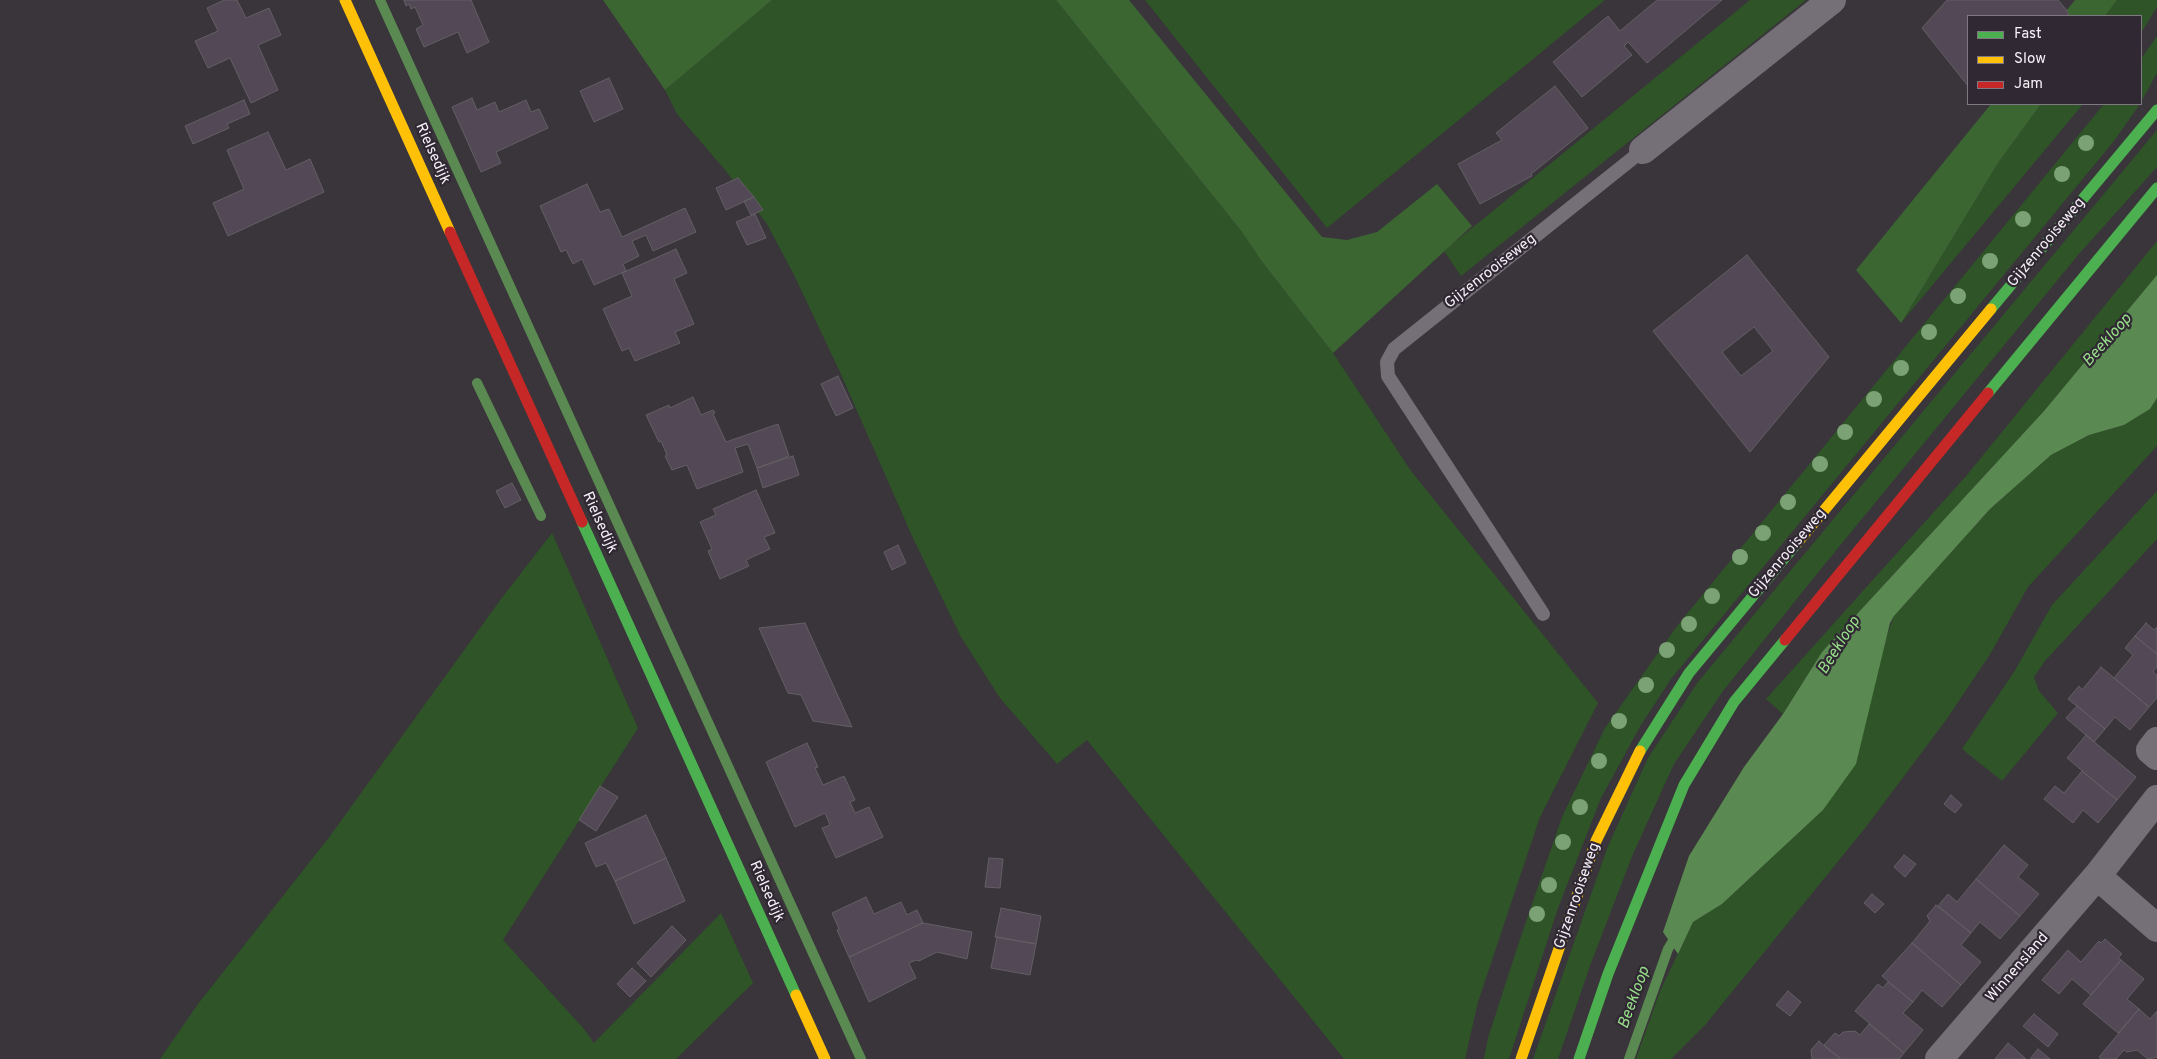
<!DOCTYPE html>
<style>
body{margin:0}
#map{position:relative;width:2157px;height:1059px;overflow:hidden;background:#39353a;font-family:Overpass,sans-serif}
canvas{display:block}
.legend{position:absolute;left:1967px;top:15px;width:175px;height:90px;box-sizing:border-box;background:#302833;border:1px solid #7f7882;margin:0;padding:6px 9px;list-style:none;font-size:15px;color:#f6f1f8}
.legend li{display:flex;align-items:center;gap:10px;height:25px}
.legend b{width:25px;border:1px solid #7f7882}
</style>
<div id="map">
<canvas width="2157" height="1059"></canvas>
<ul class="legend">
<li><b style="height:6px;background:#4caf50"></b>Fast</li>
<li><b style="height:6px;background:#ffc107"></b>Slow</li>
<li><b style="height:6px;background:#c62828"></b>Jam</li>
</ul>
</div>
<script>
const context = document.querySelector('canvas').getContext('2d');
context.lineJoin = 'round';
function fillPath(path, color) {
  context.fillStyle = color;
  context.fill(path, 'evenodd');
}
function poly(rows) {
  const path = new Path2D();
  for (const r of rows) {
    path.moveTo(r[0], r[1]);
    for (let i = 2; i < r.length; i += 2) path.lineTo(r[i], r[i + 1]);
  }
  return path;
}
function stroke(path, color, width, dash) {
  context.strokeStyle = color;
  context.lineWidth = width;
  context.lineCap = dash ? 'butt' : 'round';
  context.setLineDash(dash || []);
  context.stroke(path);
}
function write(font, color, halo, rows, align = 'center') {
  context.font = font + ' Overpass,sans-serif';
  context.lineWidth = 4.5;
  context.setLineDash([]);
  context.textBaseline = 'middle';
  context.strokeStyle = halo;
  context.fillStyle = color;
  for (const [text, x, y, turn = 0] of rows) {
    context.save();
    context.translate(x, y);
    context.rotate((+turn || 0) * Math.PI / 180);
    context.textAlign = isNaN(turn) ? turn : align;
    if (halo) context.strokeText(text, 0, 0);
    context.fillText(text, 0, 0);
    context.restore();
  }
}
const green = poly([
 [772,0,1056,0,1242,232,1260,259,1333,353,1411,471,1598,703,1540,817,1478,1002,1465,1059,1344,1059,1087,740,1057,764,1000,698,961,637,912,536,840,372,794,275,767,224,725,170,677,114,665,90],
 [1145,0,1605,0,1327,228],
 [1750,0,1806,0,1461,276,1444,251],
 [2117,0,2157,0,2157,7,2141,33,2141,16,2105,16],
 [2157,36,2157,73,2141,102,2141,59],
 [2041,104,2083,104,1901,323,1998,163],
 [2104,104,2140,104,2114,141,1671,679,1641,725,1601,798,1558,908,1509,1059,1484,1059,1488,1038,1519,942,1562,817,1605,728,1677,626],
 [2157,130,2157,167,2078,255,1816,575,1723,691,1674,764,1633,854,1591,963,1558,1059,1533,1059,1608,846,1648,758,1698,682],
 [2157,241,2157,275,2044,411,1822,652,1783,714,1766,699,1967,475],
 [2157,398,2157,446,2028,587,1989,656,1946,720,1866,827,1705,1025,1671,1059,1636,1059,1660,991,1693,922,1722,904,1823,810,1894,616,1990,509,2051,455,2089,435,2124,425,2150,409],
 [2157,491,2157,539,2045,661,2034,677,2039,691,2058,713,2002,781,1962,749,2014,672,2052,605],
 [552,533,638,728,503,940,584,1029,594,1043,721,913,753,983,676,1059,160,1059,198,1004,330,836,501,599]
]);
const forest = poly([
 [603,0,772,0,665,90],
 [1056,0,1129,0,1322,237,1347,240,1377,232,1437,184,1472,226,1333,353,1260,259,1242,232],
 [2075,0,2117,0,2105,16,2062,16],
 [1991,104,2041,104,1998,163,1901,323,1856,270]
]);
const water = poly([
 [2157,275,2157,398,2150,409,2124,425,2089,435,2051,455,1990,509,1894,616,1890,623,1856,764,1823,810,1722,904,1693,922,1678,954,1663,932,1689,856,1744,767,1783,714,1822,652,2044,411]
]);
const stream = poly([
 [380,0,861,1059],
 [477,383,541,516],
 [1629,1059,1668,949,1677,934]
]);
const building = poly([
 [224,0,237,0,246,18,269,8,281,35,258,45,278,90,251,103,230,58,208,68,195,41,218,31,207,8,224,0],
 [404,0,471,0,489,42,467,53,458,32,424,47,416,29,423,25,415,7,411,9,409,4,406,6,404,0],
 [1657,0,1722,0,1647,63,1628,42,1624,46,1632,55,1582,97,1553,62,1608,16,1620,31,1657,0],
 [1947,0,2058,0,2069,13,2066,16,1968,16,1968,86,1922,28,1947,0],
 [609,78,623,109,594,122,580,91,609,78],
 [1555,86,1588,128,1531,174,1532,176,1480,204,1458,164,1502,140,1496,133,1555,86],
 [472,98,477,110,495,102,499,112,526,100,531,112,539,109,548,128,496,152,501,163,481,172,452,107,472,98],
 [244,100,250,114,227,124,229,128,193,144,185,126,244,100],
 [268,132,286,170,310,159,324,192,228,236,213,203,244,189,227,150,268,132],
 [738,178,754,197,726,210,716,188,738,178],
 [587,184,600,212,609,209,622,237,685,208,696,232,653,251,646,235,632,241,639,256,623,264,626,271,594,285,582,259,573,264,566,250,561,252,540,206,587,184],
 [754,197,763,210,751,215,744,201,754,197],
 [755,214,766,238,747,245,736,222,755,214],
 [676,249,687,273,674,279,694,324,675,332,680,343,635,361,629,348,622,351,603,309,632,296,622,273,676,249],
 [1747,255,1829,357,1750,452,1653,331,1747,255],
 [1754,327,1773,351,1741,376,1722,352,1754,327],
 [838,376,853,408,836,416,821,384,838,376],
 [693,397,701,415,713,410,715,413,713,414,726,442,778,424,789,456,757,468,748,444,735,448,743,472,697,489,687,465,672,470,665,456,667,455,661,441,659,442,646,415,669,405,670,408,693,397],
 [793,456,799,475,763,488,757,468,793,456],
 [512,483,521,500,505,508,496,491,512,483],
 [756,490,775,533,764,537,770,549,746,560,749,566,720,579,708,551,712,549,700,522,716,515,713,509,756,490],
 [898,545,906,563,892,570,884,552,898,545],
 [805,623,852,727,813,721,801,695,788,693,759,628,805,623],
 [2146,623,2154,630,2157,627,2157,654,2135,636,2146,623],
 [2135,636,2157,654,2157,667,2153,672,2157,675,2157,698,2149,707,2114,678,2133,655,2125,648,2135,636],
 [2101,667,2149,707,2130,730,2115,717,2105,729,2068,699,2079,686,2082,690,2101,667],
 [2077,706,2105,729,2094,742,2066,718,2077,706],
 [2086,735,2136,777,2117,800,2067,758,2086,735],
 [807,743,818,767,815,768,823,785,844,776,855,800,850,802,855,813,869,807,883,837,836,858,822,828,830,825,825,813,795,827,766,762,807,743],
 [2082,771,2117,800,2098,823,2083,810,2073,823,2044,799,2055,786,2064,793,2082,771],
 [600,786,618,797,596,831,579,820,600,786],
 [1951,795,1962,805,1955,813,1944,804,1951,795],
 [646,815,666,858,615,881,606,863,596,867,585,843,646,815],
 [2004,845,2028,865,2018,877,2039,894,2020,916,1976,879,2004,845],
 [1904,855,1916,864,1905,877,1894,867,1904,855],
 [666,858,685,901,634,924,615,881,666,858],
 [989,858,1003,859,1000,888,985,887,989,858],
 [1976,879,2020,916,2000,939,1980,922,1971,933,1938,906,1948,894,1957,902,1976,879],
 [1872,894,1884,904,1875,913,1864,903,1872,894],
 [866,897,874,914,901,902,907,915,917,910,923,923,849,957,837,930,839,929,832,913,866,897],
 [1936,905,1971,933,1961,945,1981,962,1961,985,1912,943,1930,921,1927,916,1936,905],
 [1001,908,1041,916,1036,944,995,937,1001,908],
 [923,923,972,932,967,959,937,952,919,961,916,960,909,963,916,978,869,1002,849,957,923,923],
 [672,926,686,940,651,977,637,963,672,926],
 [997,937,1036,944,1030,975,991,968,997,937],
 [2105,939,2122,954,2118,958,2121,960,2091,995,2072,979,2059,994,2042,980,2068,950,2081,962,2099,941,2101,943,2105,939],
 [1912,943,1961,985,1942,1007,1922,990,1913,1002,1882,976,1912,943],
 [2121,960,2144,979,2127,999,2139,1009,2118,1033,2083,1004,2121,960],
 [632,968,646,981,630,997,617,984,632,968],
 [1888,982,1913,1002,1903,1013,1923,1030,1904,1053,1855,1011,1878,984,1883,988,1888,982],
 [1788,991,1801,1002,1790,1016,1776,1005,1788,991],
 [2139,1009,2150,1019,2157,1011,2157,1057,2148,1059,2137,1050,2127,1052,2124,1050,2116,1059,2101,1059,2099,1057,2139,1009],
 [2034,1014,2058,1034,2048,1047,2023,1026,2034,1014],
 [1869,1024,1904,1053,1899,1059,1841,1059,1824,1045,1835,1033,1839,1036,1843,1032,1855,1031,1860,1035,1869,1024],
 [1819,1041,1830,1051,1841,1059,1812,1059,1811,1050,1819,1041],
 [2008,1043,2026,1059,1995,1059,2008,1043],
 [2038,1049,2050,1059,2030,1059,2038,1049]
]);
const lane = poly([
 [1543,614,1388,376,1387,362,1394,349,1643,150]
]);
const street = poly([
 [1643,150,1832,0],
 [2157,741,2150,750,2157,756],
 [2097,876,2157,928],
 [1939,1059,2097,876,2157,799]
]);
const fast = poly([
 [1991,309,2157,110],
 [1988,393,2157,188],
 [582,522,796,995],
 [1640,751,1689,673,1797,543],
 [1579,1059,1608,974,1684,785,1734,702,1785,640]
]);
const slow = poly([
 [345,0,450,232],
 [1797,543,1991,309],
 [796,995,825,1059],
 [1521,1059,1596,841,1640,751]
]);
const jam = poly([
 [450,232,582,522],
 [1785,640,1988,393]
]);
const trees = [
 [2086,143],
 [2062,174],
 [2023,219],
 [1990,261],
 [1958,296],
 [1929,332],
 [1901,368],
 [1874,399],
 [1845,432],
 [1820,464],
 [1788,502],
 [1763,533],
 [1740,557],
 [1712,596],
 [1689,624],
 [1667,650],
 [1646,685],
 [1619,721],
 [1599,761],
 [1580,807],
 [1563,842],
 [1549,885],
 [1537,914]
];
const streetNames = [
 ["Rielsedijk",432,154,66],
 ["Gijzenrooiseweg",2047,243,-50],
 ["Gijzenrooiseweg",1491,272,-38],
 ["Rielsedijk",599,523,66],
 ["Gijzenrooiseweg",1788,554,-50],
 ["Rielsedijk",766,892,66],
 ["Gijzenrooiseweg",1578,896,-71],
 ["Winnensland",2018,968,-49]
];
const waterNames = [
 ["Beekloop",2108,341,-48],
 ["Beekloop",1840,646,-58],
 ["Beekloop",1635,998,-70]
];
fillPath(green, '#2f5428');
fillPath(forest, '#3b6632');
fillPath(water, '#5a8a51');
stroke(stream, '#5a8a51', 10);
fillPath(building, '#534856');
stroke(building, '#635f64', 1);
stroke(lane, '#756f77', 14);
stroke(street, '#756f77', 28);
stroke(fast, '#4caf50', 11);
stroke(slow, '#ffc107', 11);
stroke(jam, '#c62828', 11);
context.fillStyle = '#7ba274';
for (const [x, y] of trees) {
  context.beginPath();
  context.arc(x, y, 8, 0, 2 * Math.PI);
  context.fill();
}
write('15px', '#f6f1f8', '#302833', streetNames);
write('italic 16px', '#97df89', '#302833', waterNames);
</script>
